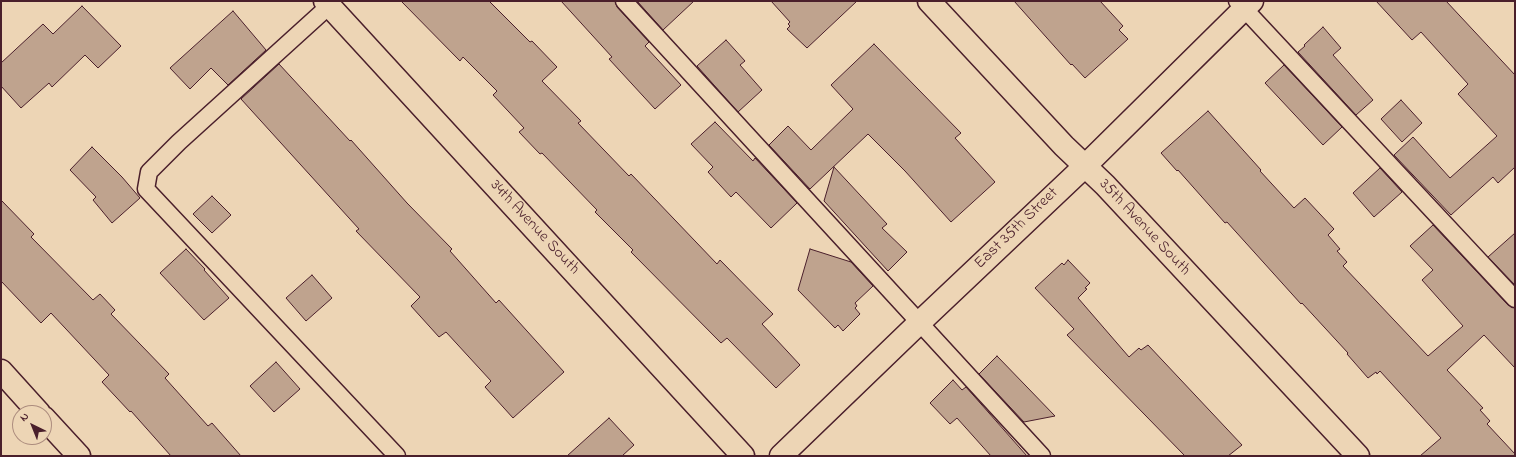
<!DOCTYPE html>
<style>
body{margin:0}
#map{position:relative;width:1516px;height:457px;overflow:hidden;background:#edd5b5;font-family:"Indie Flower",sans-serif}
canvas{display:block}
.frame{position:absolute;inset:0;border:2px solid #4a1f2b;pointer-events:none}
.north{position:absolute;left:12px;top:405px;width:40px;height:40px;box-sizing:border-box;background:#edd5b5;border:1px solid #ac8c7e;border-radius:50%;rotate:317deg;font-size:11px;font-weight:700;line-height:16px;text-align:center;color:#4a1f2b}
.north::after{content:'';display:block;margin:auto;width:14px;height:18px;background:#4a1f2b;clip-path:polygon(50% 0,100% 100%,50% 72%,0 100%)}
</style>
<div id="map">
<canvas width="1516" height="457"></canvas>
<div class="frame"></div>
<div class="north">N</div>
</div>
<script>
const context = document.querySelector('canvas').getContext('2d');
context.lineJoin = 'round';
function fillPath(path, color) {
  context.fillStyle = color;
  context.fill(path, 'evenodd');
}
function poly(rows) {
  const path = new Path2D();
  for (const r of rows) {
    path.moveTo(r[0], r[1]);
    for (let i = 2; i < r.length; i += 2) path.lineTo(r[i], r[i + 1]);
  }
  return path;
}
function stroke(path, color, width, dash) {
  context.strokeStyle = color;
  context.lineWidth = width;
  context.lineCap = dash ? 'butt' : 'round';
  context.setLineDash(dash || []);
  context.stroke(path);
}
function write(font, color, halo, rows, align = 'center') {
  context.font = font + ' "Indie Flower",sans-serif';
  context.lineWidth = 3;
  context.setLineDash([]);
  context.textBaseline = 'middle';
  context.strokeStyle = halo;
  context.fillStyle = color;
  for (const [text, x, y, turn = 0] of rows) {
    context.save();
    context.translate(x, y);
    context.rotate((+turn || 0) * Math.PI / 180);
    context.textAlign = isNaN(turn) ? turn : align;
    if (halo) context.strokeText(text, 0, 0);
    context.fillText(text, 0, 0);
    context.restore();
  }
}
const building = poly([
 [401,1,489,1,530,42,532,41,557,67,542,81,581,121,578,123,629,176,631,174,717,264,720,260,773,314,762,324,800,365,776,388,727,338,721,343,631,252,633,250,595,212,597,210,542,153,540,154,519,132,524,128,493,95,497,91,463,57,460,61,401,1],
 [561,1,615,1,617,7,649,42,645,46,681,85,655,109,609,59,612,57,561,1],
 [637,1,694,1,663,30,637,1],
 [771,1,857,1,807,48,787,29,790,26,788,24,790,22,771,1],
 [1014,1,1100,1,1123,26,1119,30,1128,39,1085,78,1072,64,1071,65,1014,1],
 [1376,1,1446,1,1515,75,1515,167,1498,183,1493,177,1451,215,1394,155,1413,137,1450,178,1497,136,1458,94,1468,84,1421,32,1412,40,1376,1],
 [82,6,121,46,98,68,85,55,52,87,49,83,21,108,1,86,1,63,43,24,53,34,82,6],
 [233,11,266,50,228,85,211,68,190,89,170,68,233,11],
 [1323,27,1341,48,1333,55,1373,100,1356,115,1298,52,1305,46,1304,45,1323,27],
 [726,40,745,61,740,65,762,90,738,112,697,66,726,40],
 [874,44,961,133,955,138,995,182,951,222,905,171,868,134,810,189,769,145,788,126,811,150,853,109,831,85,874,44],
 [279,64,350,141,351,140,407,203,452,249,450,251,496,303,499,300,564,372,513,418,485,387,491,381,446,332,439,337,411,306,420,297,356,231,359,229,241,99,279,64],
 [1284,65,1342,127,1323,145,1265,83,1284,65],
 [1401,100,1422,123,1402,142,1381,119,1401,100],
 [1208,111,1261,170,1260,171,1294,208,1305,198,1334,229,1328,235,1340,249,1337,251,1347,262,1343,266,1428,356,1463,326,1422,280,1433,270,1410,246,1433,225,1508,305,1515,308,1515,368,1484,335,1447,370,1483,408,1480,410,1490,421,1487,424,1515,454,1515,456,1420,456,1441,438,1380,371,1377,374,1376,372,1368,378,1347,354,1348,353,1302,303,1301,304,1227,222,1225,223,1178,170,1177,171,1161,153,1208,111],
 [715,122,753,161,755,158,797,203,771,228,736,192,731,197,708,172,713,167,691,144,715,122],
 [92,147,122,177,140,198,112,223,93,200,96,197,70,170,92,147],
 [834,167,887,224,882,228,907,252,888,271,824,201,834,167],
 [1380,168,1402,192,1374,217,1353,193,1380,168],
 [212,196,231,215,212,233,193,214,212,196],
 [1,200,34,234,31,237,93,300,100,294,115,310,111,314,169,374,165,378,208,426,212,423,241,456,171,456,131,411,130,412,102,382,109,375,51,313,41,323,1,281,1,200],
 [1515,233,1515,285,1488,257,1515,233],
 [186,249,205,269,204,270,229,298,204,320,160,273,186,249],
 [810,249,851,262,873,286,855,303,857,306,855,308,860,314,843,331,838,325,835,328,798,290,810,249],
 [1068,260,1090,283,1085,288,1087,289,1078,298,1129,357,1139,348,1141,350,1148,345,1242,445,1228,456,1185,456,1067,335,1074,329,1035,288,1062,263,1064,265,1068,260],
 [312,275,332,298,306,321,286,298,312,275],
 [997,356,1055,416,1024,422,979,374,997,356],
 [276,362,300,389,274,412,250,386,276,362],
 [953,380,962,390,966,387,1027,456,991,456,957,418,950,424,930,403,953,380],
 [609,418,634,445,622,456,567,456,609,418]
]);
const lane = poly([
 [624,1,1042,456],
 [1237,1,1515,299],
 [329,6,179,142,149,172,146,189,397,456]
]);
const street = poly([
 [325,1,743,456],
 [929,1,1064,146,1105,185,1358,456],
 [1,371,39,413],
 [44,418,79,456]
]);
const secondary = poly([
 [781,456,919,323,1085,166,1252,1]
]);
const streetNames = [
 ["34th Avenue South",534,228,47],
 ["35th Avenue South",1144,228,47],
 ["East 35th Street",1017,229,-44]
];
fillPath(building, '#bfa38e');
stroke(building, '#4a1f2b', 1);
stroke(lane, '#4a1f2b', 19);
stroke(street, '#4a1f2b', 25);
stroke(secondary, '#4a1f2b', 25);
stroke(lane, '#edd5b5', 16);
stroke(street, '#edd5b5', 22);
stroke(secondary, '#edd5b5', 22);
write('16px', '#4a1f2b', '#edd5b5', streetNames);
</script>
